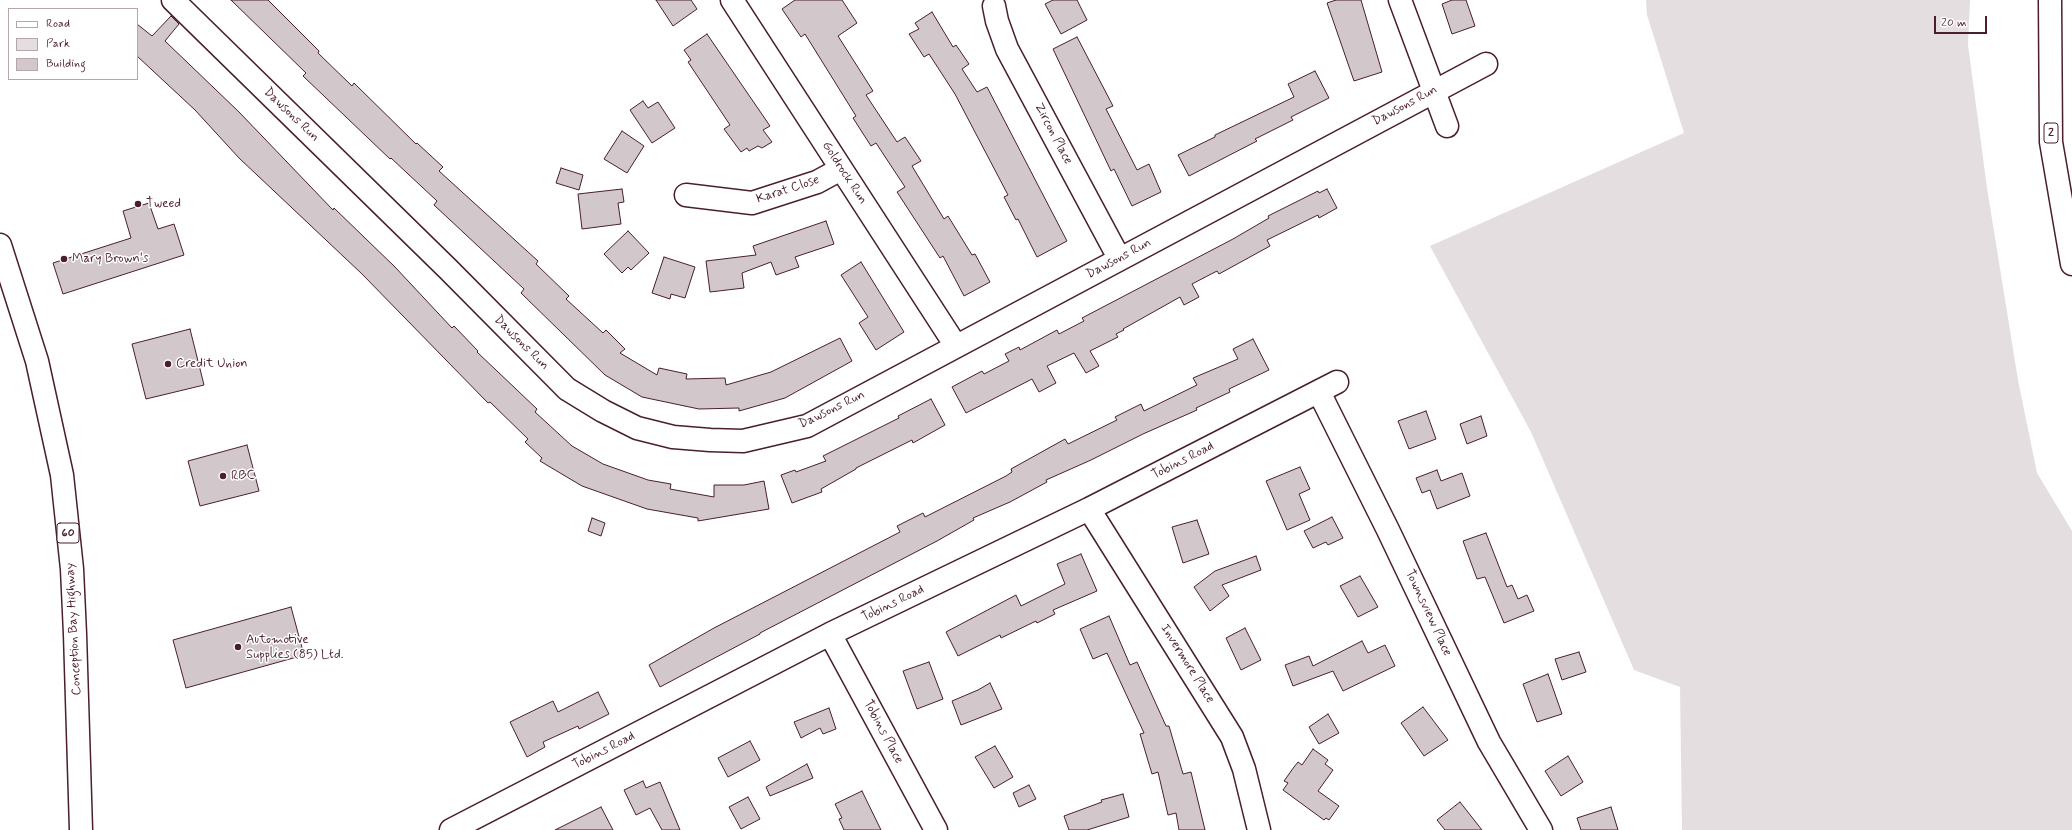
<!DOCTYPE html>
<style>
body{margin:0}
#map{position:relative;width:2072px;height:830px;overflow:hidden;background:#fff;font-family:Mynerve,sans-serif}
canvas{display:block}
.legend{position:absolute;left:8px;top:8px;width:130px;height:72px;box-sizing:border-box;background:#fff;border:1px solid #b7a5aa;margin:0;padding:5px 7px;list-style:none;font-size:12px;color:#4a1f2b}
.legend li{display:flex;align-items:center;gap:8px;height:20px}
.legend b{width:20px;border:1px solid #b7a5aa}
.scale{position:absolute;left:1934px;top:16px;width:53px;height:18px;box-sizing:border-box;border:2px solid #4a1f2b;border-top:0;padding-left:5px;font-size:12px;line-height:14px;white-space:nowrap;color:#4a1f2b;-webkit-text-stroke:3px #fff;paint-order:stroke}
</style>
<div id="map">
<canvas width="2072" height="830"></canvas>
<ul class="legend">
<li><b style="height:5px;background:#fff"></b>Road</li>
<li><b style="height:11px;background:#e5dee0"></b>Park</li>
<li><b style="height:11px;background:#d2c7cb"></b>Building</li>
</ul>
<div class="scale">20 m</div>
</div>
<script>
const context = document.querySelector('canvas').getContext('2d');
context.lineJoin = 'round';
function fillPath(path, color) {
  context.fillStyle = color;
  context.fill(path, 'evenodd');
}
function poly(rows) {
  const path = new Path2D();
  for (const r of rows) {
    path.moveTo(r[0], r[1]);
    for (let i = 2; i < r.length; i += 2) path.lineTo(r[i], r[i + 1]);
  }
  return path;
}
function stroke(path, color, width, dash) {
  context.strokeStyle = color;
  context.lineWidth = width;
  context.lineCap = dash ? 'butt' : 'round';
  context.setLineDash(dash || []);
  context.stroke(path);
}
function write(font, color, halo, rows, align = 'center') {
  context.font = font + ' Mynerve,sans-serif';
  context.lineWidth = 3;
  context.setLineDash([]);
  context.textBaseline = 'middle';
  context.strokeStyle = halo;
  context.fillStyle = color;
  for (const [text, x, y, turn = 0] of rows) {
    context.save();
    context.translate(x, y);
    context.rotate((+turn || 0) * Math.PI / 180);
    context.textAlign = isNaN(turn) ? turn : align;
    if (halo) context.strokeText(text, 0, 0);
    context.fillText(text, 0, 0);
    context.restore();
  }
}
const green = poly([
 [1646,0,1970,0,1968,45,1987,188,2018,380,2037,473,2072,531,2072,830,1682,830,1680,687,1634,670,1531,432,1430,246,1684,133,1647,15]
]);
const building = poly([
 [231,0,268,0,319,51,318,53,352,86,354,83,416,144,417,143,443,167,439,171,538,261,536,264,569,296,566,299,603,333,606,330,625,349,620,353,657,375,659,368,687,374,686,379,725,378,726,385,771,372,840,338,852,361,785,398,739,411,739,408,699,409,642,397,605,375,521,293,524,289,434,205,437,201,391,158,390,159,303,76,306,73,231,0],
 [656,0,691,0,697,9,673,26,656,0],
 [795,0,842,0,857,23,838,36,873,91,866,95,897,142,905,137,921,161,912,166,944,219,948,216,972,255,975,254,990,282,964,296,943,256,940,258,897,192,905,187,876,143,871,146,853,118,856,116,805,34,801,37,782,9,795,0],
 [1053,0,1077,0,1087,20,1061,34,1045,4,1053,0],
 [1336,0,1361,0,1382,72,1354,81,1327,3,1336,0],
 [1452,0,1466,0,1475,26,1452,34,1442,4,1452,0],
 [932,12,953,47,956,45,969,64,962,69,977,92,987,87,1067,241,1037,257,1018,219,1016,220,1004,197,1008,195,955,94,929,54,924,57,909,34,919,29,915,23,932,12],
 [171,16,179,24,165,41,239,112,333,210,334,208,395,267,452,328,454,326,478,351,477,352,537,409,535,412,572,446,603,464,648,480,671,484,670,489,714,497,714,485,744,485,764,481,769,509,698,521,698,518,647,509,582,486,540,461,542,458,525,442,528,439,490,402,488,403,362,274,239,158,195,110,137,56,137,24,152,36,171,16],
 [707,34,770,126,763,130,772,142,762,148,758,146,749,151,747,148,741,152,724,129,730,125,688,62,691,60,684,50,707,34],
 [1077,37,1113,106,1106,109,1137,170,1149,164,1161,192,1132,206,1114,169,1111,171,1053,49,1077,37],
 [1315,71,1329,98,1291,117,1293,120,1255,139,1257,141,1189,176,1178,155,1215,137,1215,135,1294,97,1288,84,1315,71],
 [643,101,648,108,658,102,675,128,652,143,630,110,643,101],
 [622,131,644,146,627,173,604,159,622,131],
 [561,168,583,175,579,190,556,183,561,168],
 [622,189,624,202,618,203,621,224,582,229,578,194,622,189],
 [1327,189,1337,208,1319,218,1318,215,1267,240,1270,246,1219,274,1217,271,1192,284,1199,297,1184,305,1180,297,1123,329,1124,330,1116,334,1118,337,1090,351,1099,366,1086,373,1074,353,1047,366,1056,383,1039,392,1032,379,966,413,952,387,982,371,984,374,1009,361,1005,354,1019,347,1020,350,1057,330,1059,334,1084,321,1082,318,1233,239,1269,218,1268,216,1318,191,1319,193,1327,189],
 [149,203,158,229,174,224,184,255,63,294,53,263,131,238,123,211,149,203],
 [826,221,834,244,795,257,799,267,776,275,771,262,742,273,744,288,710,292,706,261,756,255,753,246,826,221],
 [628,231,649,253,631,270,628,267,622,273,604,254,628,231],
 [664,257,695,267,685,298,671,294,670,299,652,293,664,257],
 [861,262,904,332,876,350,859,323,868,317,841,275,861,262],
 [190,329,204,385,146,399,132,344,190,329],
 [1253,339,1269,370,1229,389,1230,392,1196,408,1197,410,1143,434,1091,460,1046,480,1047,482,1010,502,973,518,974,520,937,541,760,633,760,634,660,687,649,665,714,628,900,532,897,526,923,513,925,517,1006,476,1012,472,1011,469,1065,439,1068,444,1117,420,1115,417,1141,404,1144,411,1197,385,1193,378,1238,359,1233,349,1253,339],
 [931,399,945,425,913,443,912,440,856,468,856,469,821,489,822,492,792,503,781,475,795,470,796,472,826,461,823,456,899,418,898,416,931,399],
 [1426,411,1436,439,1409,449,1398,421,1426,411],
 [1481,416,1487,436,1467,444,1460,424,1481,416],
 [247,445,259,491,200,506,188,461,247,445],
 [1300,467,1310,489,1299,494,1310,520,1287,530,1266,481,1300,467],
 [1437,470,1441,481,1462,473,1470,496,1437,509,1430,490,1422,493,1416,478,1437,470],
 [1332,517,1343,538,1328,545,1326,542,1313,548,1304,531,1332,517],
 [592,518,605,523,601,536,588,531,592,518],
 [1197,520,1209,554,1183,563,1172,527,1197,520],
 [1486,533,1507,587,1512,585,1518,599,1527,595,1534,611,1504,623,1485,577,1477,579,1463,541,1486,533],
 [1081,554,1097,591,1053,610,1055,614,1037,623,1036,621,1001,638,1000,635,958,656,946,632,1016,595,1021,606,1065,584,1057,564,1081,554],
 [1256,556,1261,570,1222,585,1229,596,1210,611,1194,587,1215,571,1256,556],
 [1360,576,1378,607,1358,617,1340,586,1360,576],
 [291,607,304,655,186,688,173,640,291,607],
 [1109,616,1130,665,1137,662,1166,726,1169,726,1183,774,1191,772,1205,830,1179,830,1176,813,1168,815,1158,772,1152,774,1140,734,1144,733,1107,653,1093,659,1080,629,1109,616],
 [1245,628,1261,660,1241,670,1226,638,1245,628],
 [1362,641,1368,653,1385,645,1395,666,1343,691,1333,671,1293,686,1285,665,1309,656,1313,666,1362,641],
 [1579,652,1586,672,1562,680,1555,659,1579,652],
 [929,662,943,699,917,709,903,671,929,662],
 [1548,674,1562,714,1537,722,1523,684,1548,674],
 [990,683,1002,709,961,725,952,701,978,690,990,683],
 [598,692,609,714,579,729,578,726,543,742,545,747,527,757,510,722,553,701,558,712,598,692],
 [1423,707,1448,740,1424,756,1401,723,1423,707],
 [829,708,836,729,823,734,820,728,801,738,794,722,829,708],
 [1328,714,1339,733,1319,744,1309,727,1328,714],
 [750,741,760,760,728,777,718,758,750,741],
 [995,746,1013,777,994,788,975,757,995,746],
 [1313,749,1328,760,1325,764,1333,770,1318,791,1339,806,1329,820,1326,818,1324,820,1283,790,1288,783,1284,781,1294,767,1298,762,1302,765,1313,749],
 [1568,756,1583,782,1561,796,1545,771,1568,756],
 [807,764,813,778,770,796,766,787,807,764],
 [643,781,646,788,660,782,680,830,662,830,650,808,636,815,624,790,643,781],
 [1029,785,1036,799,1019,807,1013,793,1029,785],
 [862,791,881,830,844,830,839,819,842,818,835,804,862,791],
 [1123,794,1129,817,1087,830,1069,830,1064,816,1102,802,1101,800,1123,794],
 [748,797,760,819,741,829,729,807,748,797],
 [1460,802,1482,830,1445,830,1437,820,1460,802],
 [601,807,613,830,555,830,601,807],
 [1611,807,1618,830,1581,830,1577,818,1611,807]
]);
const minor = poly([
 [173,0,448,269,567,389,603,411,637,428,673,437,710,440,743,441,807,426,1486,64],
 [732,0,956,346],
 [1400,0,1447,126],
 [994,6,997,21,1007,49,1119,258],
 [686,195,752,203,817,182,841,169],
 [1319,392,1388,530,1489,742,1541,830],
 [1089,509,1232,737,1244,769,1259,830],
 [830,634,936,830],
 [451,830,830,634,1089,509,1337,382]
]);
const major = poly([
 [0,245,37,361,62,475,72,569,75,634,81,830]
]);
const highway = poly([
 [2050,0,2051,142,2072,264]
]);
const markers = [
 [138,204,4,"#4a1f2b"],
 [64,259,4,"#4a1f2b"],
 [168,364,4,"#4a1f2b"],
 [223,476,4,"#4a1f2b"],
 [238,647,4,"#4a1f2b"]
];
const shields = [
 [2051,133,14],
 [68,533,22]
];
const shieldNames = [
 ["2",2051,133],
 ["60",68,533]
];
const streetNames = [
 ["Dawsons Run",1405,106,-28],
 ["Dawsons Run",291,115,44],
 ["Zircon Place",1053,134,62],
 ["Goldrock Run",844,173,57],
 ["Karat Close",788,190,-18],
 ["Dawsons Run",1119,259,-28],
 ["Dawsons Run",521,343,45],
 ["Dawsons Run",832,410,-26],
 ["Tobins Road",1183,461,-27],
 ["Tobins Road",893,604,-26],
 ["Townsview Place",1428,613,65],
 ["Conception Bay Highway",74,629,-93],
 ["Invermore Place",1187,664,58],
 ["Tobins Place",883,732,62],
 ["Tobins Road",604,751,-27]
];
const poiNames = [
 ["Tweed",146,204],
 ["Mary Brown's",72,259],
 ["Credit Union",176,364],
 ["RBC",231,476],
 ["Automotive",246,640],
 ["Supplies (85) Ltd.",246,655]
];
fillPath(green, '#e5dee0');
fillPath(building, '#d2c7cb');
stroke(building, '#4a1f2b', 1);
stroke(minor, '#4a1f2b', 25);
stroke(major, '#4a1f2b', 25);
stroke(highway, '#4a1f2b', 25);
stroke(minor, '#fff', 22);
stroke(major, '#fff', 22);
stroke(highway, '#fff', 22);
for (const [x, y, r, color] of markers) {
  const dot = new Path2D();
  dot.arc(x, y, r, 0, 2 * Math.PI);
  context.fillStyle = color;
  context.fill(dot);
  stroke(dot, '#fff', 1.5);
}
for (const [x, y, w] of shields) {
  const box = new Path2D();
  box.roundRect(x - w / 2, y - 10, w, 20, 3);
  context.fillStyle = '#fff';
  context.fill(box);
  stroke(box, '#4a1f2b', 1);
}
write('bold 12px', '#4a1f2b', null, shieldNames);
write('13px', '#4a1f2b', '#fff', streetNames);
write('13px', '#4a1f2b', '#fff', poiNames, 'left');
</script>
